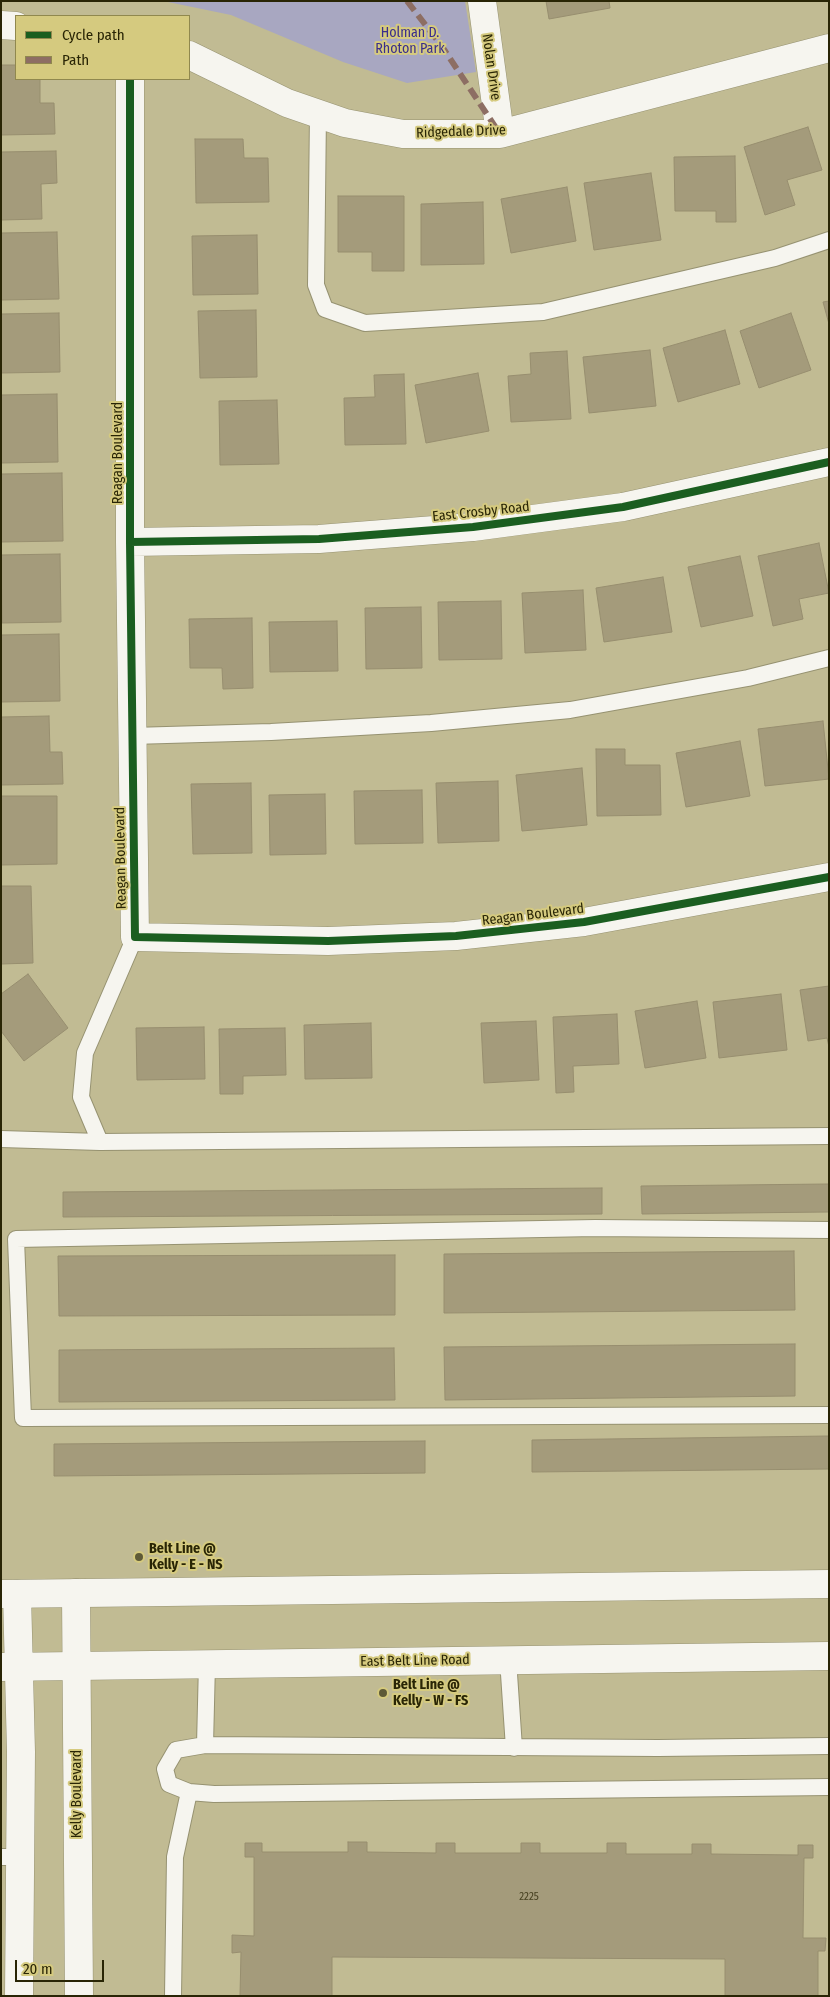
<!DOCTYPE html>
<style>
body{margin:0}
#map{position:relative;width:830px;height:1997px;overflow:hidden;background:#c1bb93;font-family:"Fira Sans Condensed",sans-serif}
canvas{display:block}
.frame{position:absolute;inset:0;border:2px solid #292505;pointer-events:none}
.legend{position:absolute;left:15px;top:15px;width:175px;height:65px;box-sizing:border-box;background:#d5ca7f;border:1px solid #90884e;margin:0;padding:6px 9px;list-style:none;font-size:15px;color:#292505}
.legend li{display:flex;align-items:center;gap:10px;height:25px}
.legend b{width:25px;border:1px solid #90884e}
.scale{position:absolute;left:15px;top:1960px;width:89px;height:22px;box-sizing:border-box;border:2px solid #292505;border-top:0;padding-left:6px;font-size:15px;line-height:18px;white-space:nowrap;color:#292505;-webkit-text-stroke:4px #d5ca7f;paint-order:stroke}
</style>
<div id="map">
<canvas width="830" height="1997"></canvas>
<div class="frame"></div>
<ul class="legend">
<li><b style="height:6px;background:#1b5e20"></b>Cycle path</li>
<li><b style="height:6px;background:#8d6e63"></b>Path</li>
</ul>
<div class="scale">20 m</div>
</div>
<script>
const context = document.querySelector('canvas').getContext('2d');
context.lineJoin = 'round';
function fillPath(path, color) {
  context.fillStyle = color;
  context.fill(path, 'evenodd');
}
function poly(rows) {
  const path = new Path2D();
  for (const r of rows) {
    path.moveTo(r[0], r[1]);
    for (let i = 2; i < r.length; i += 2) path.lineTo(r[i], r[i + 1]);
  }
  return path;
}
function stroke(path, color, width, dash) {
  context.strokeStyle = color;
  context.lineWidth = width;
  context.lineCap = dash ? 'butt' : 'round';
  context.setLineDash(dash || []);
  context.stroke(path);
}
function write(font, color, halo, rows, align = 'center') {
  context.font = font + ' "Fira Sans Condensed",sans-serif';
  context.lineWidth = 4;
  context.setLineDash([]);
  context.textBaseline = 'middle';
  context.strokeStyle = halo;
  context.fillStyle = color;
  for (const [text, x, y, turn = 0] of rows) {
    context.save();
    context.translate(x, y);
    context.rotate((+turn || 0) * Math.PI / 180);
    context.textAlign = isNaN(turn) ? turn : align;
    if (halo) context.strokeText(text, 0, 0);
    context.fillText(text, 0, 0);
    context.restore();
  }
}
const green = poly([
 [163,1,465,1,476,72,407,83,343,62,231,15]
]);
const building = poly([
 [546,1,609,1,610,8,549,19,546,1],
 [1,65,16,65,16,79,40,79,40,103,54,103,55,134,1,135,1,65],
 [808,127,822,170,787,180,795,205,765,215,744,147,808,127],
 [195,139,243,139,244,158,268,158,269,202,196,203,195,139],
 [56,151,57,183,41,184,42,219,1,220,1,152,56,151],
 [735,156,736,222,716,222,716,211,675,211,674,157,735,156],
 [651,173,661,240,594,250,584,183,651,173],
 [567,187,576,241,511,253,501,199,567,187],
 [338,196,404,196,404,271,372,271,372,252,338,252,338,196],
 [483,202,484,264,421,265,421,204,483,202],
 [57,232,59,299,1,300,1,233,57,232],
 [257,235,258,294,193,295,192,236,257,235],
 [829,301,829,324,823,302,829,301],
 [256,310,257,377,200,378,198,311,256,310],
 [59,313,60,372,1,373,1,314,59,313],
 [791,313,811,370,759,388,740,331,791,313],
 [725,330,740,384,678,402,663,348,725,330],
 [650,350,656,406,589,413,583,357,650,350],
 [567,351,571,419,511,422,508,376,531,374,530,353,567,351],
 [478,373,489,431,426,443,415,385,478,373],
 [404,374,406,444,345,445,344,398,375,397,374,375,404,374],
 [57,394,58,462,1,463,1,395,57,394],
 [277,400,279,464,220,465,219,401,277,400],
 [62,473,63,541,1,542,1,474,62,473],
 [819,543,829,593,799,599,803,619,773,626,758,556,819,543],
 [60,554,61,622,2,623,1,555,60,554],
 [740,556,753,616,701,627,688,567,740,556],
 [663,577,672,632,604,642,596,588,663,577],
 [583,590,586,650,525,653,522,593,583,590],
 [501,601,502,659,439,660,438,602,501,601],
 [421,607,422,668,366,669,365,608,421,607],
 [252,618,253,688,223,689,222,668,190,668,189,619,252,618],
 [337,621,338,671,270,672,269,622,337,621],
 [59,634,60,701,1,702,1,635,59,634],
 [49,716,50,752,62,752,63,784,1,785,1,717,49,716],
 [823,721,829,779,765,786,758,729,823,721],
 [740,741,750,796,686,807,676,753,740,741],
 [596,749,625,749,625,765,660,765,661,815,597,816,596,749],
 [582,768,587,825,522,831,516,775,582,768],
 [498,781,499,841,438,843,436,783,498,781],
 [251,783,252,853,193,854,191,784,251,783],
 [422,790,423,843,355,844,354,791,422,790],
 [325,794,326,854,270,855,269,795,325,794],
 [1,796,57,796,57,864,1,865,1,796],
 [1,886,31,886,33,963,1,964,1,886],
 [28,974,68,1028,24,1061,1,1031,1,994,28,974],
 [829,986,829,1047,827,1038,808,1041,800,990,829,986],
 [781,994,787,1050,719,1058,713,1002,781,994],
 [697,1001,706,1058,645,1068,635,1011,697,1001],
 [617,1014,619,1064,573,1066,574,1092,556,1093,553,1017,617,1014],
 [536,1021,539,1080,484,1083,481,1023,536,1021],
 [371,1023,372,1078,305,1079,304,1025,371,1023],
 [204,1027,205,1079,137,1080,136,1028,204,1027],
 [285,1028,286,1075,243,1076,243,1094,220,1094,219,1029,285,1028],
 [829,1184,829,1212,642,1214,641,1186,829,1184],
 [602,1188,602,1214,63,1217,63,1192,602,1188],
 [794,1251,795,1310,444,1313,444,1254,794,1251],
 [395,1255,395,1315,59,1316,58,1256,395,1255],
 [795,1344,795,1396,445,1400,444,1347,795,1344],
 [394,1348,395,1400,59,1402,59,1350,394,1348],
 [829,1436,829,1469,532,1472,532,1440,829,1436],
 [425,1441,425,1473,54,1476,54,1444,425,1441],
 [348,1842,367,1842,367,1852,436,1853,436,1843,455,1843,455,1853,521,1853,521,1843,540,1843,540,1853,607,1853,607,1843,626,1843,626,1854,692,1854,692,1844,711,1844,711,1854,798,1855,798,1845,813,1845,813,1858,804,1858,803,1938,826,1938,825,1951,818,1951,818,1996,725,1996,725,1959,332,1957,332,1996,240,1996,241,1952,232,1953,232,1935,254,1936,254,1857,245,1857,245,1843,262,1843,262,1852,348,1852,348,1842]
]);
const lane = poly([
 [318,113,316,285,325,309,365,323,543,312,775,258,829,240],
 [132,736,271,732,431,723,570,710,748,678,829,658],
 [135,937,85,1053,81,1097,100,1142,829,1136],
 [1,1139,100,1142],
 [829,1230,595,1228,16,1239,23,1418,829,1415],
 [508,1659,514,1748],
 [205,1745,207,1663],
 [829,1746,658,1748,205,1745,176,1750,165,1769,169,1784,189,1792,214,1794,829,1787],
 [1,1857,19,1857],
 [173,1996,175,1857,189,1792]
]);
const street = poly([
 [482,1,500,134],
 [1,25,16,26],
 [189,55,287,103,345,123,403,134,500,134,829,48],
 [130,79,130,542,135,937,328,941,456,936,584,922,829,877],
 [130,542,319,539,473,527,623,507,829,462]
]);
const secondary = poly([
 [76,1593,79,1996],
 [17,1594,21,1752,19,1996]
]);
const primary = poly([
 [1,1594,829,1584],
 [1,1667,829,1656]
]);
const quiet = poly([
 [407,1,441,45,500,134]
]);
const cycleway = poly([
 [130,79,130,542,135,937,328,941,456,936,584,922,829,877],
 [130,542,319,539,473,527,623,507,829,462]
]);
const markers = [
 [139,1557,5,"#5e5a37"],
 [383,1693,5,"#5e5a37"]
];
const numberNames = [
 ["2225",529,1897]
];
const parkNames = [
 ["Holman D.",410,33],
 ["Rhoton Park",410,49]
];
const streetNames = [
 ["Nolan Drive",491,67,82],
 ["Ridgedale Drive",461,132,-2],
 ["Reagan Boulevard",118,453,-90],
 ["East Crosby Road",481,512,-6],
 ["Reagan Boulevard",121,858,-91],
 ["Reagan Boulevard",533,915,-7],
 ["East Belt Line Road",415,1661,-1],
 ["Kelly Boulevard",77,1794,-90]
];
const poiNames = [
 ["Belt Line @",149,1549],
 ["Kelly - E - NS",149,1565],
 ["Belt Line @",393,1685],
 ["Kelly - W - FS",393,1701]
];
fillPath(green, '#a8a7c1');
fillPath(building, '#a49b7b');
stroke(building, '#978e6f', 1);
stroke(lane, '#969271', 18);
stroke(street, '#969271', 29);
stroke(secondary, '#969271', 29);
stroke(primary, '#969271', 29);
stroke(lane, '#f6f5ef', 16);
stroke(street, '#f6f5ef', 28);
stroke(secondary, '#f6f5ef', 28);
stroke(primary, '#f6f5ef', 28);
stroke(quiet, '#8d6e63', 6, [12, 6]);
stroke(cycleway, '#1b5e20', 8);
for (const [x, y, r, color] of markers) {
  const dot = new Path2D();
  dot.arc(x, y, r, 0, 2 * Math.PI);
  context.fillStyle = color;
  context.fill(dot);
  stroke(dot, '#d5ca7f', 2);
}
write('11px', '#484222', null, numberNames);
write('14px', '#392d8d', '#d5ca7f', parkNames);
write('14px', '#292505', '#d5ca7f', streetNames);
write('bold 14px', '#292505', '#d5ca7f', poiNames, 'left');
</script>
